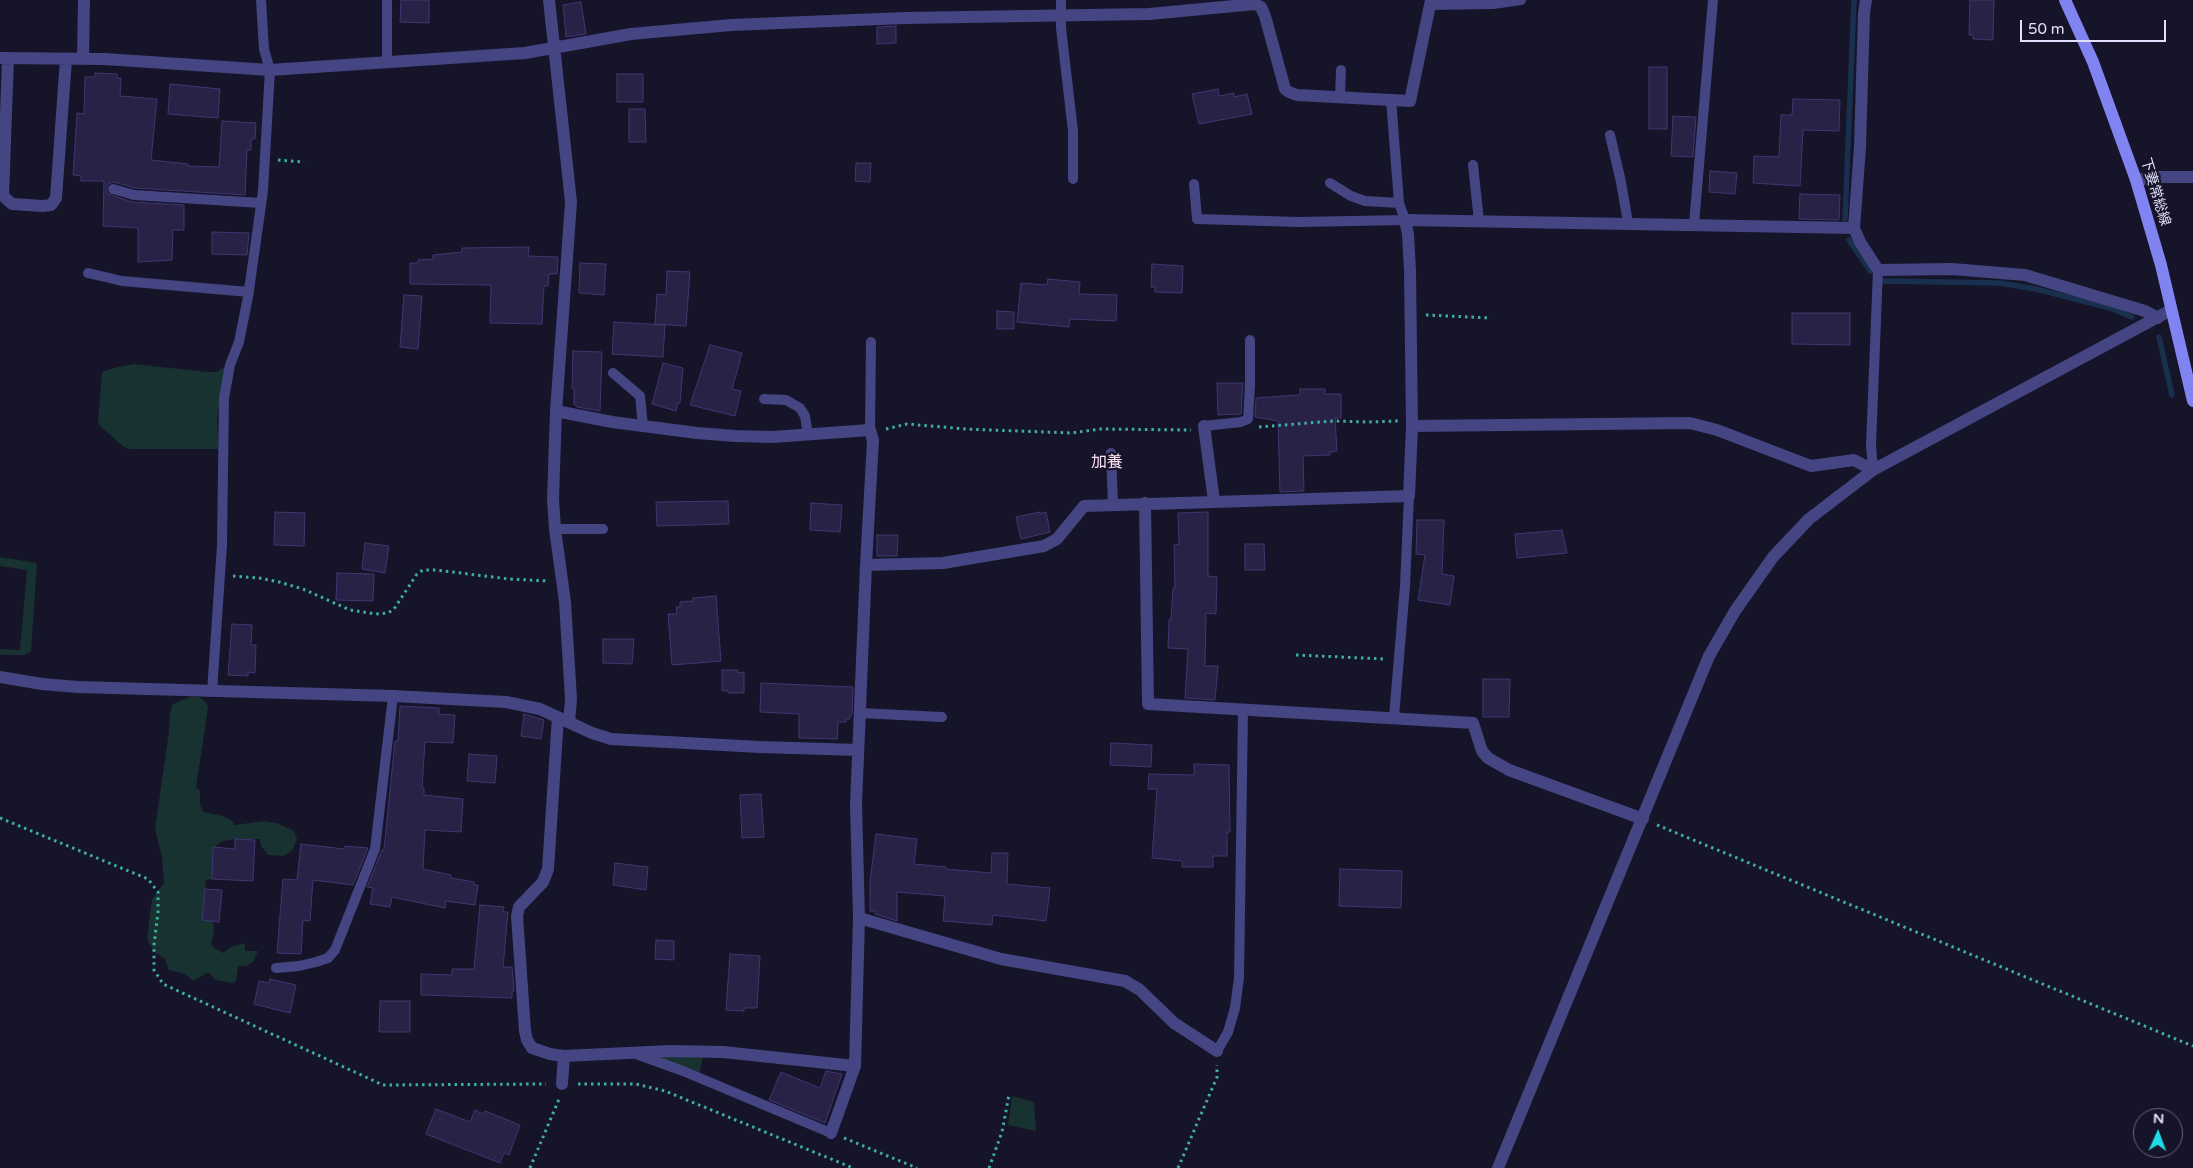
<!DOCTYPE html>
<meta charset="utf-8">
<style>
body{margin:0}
#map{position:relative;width:2193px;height:1168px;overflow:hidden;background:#161429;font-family:"Varela Round",sans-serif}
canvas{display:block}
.north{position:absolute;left:2133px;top:1108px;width:50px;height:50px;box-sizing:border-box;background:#161429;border:1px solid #67657d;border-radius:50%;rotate:2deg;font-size:14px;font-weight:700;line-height:20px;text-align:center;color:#e1dffb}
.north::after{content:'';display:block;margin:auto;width:18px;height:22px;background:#21dae5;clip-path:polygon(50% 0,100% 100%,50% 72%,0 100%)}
.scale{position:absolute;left:2020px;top:20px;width:146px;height:22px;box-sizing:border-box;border:2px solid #e1dffb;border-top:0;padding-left:6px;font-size:15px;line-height:18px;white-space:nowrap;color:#e1dffb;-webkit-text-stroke:4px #161429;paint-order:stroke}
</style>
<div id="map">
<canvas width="2193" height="1168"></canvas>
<div class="north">N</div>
<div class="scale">50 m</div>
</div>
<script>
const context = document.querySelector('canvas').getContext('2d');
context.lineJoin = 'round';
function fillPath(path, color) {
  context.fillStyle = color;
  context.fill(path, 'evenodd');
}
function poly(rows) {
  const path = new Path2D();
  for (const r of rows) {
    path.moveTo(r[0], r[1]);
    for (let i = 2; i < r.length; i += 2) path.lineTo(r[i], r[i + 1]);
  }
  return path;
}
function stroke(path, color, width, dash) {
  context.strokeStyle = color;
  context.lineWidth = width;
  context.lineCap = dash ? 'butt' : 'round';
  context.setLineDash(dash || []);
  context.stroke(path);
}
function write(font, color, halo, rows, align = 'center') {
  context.font = font + ' "Varela Round","Noto Sans JP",sans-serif';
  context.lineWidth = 4.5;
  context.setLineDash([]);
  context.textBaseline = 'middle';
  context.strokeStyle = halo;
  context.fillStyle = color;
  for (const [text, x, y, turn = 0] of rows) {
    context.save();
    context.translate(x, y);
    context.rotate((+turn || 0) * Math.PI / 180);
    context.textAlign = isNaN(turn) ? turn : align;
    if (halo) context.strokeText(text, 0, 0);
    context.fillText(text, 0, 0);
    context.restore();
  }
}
const green = poly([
 [134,364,207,372,216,372,225,367,217,418,219,449,130,449,124,447,101,427,98,423,102,372,117,367],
 [0,557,37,563,31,651,24,655,0,655,0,649,20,650,27,570,0,566],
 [190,697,200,697,206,702,208,708,196,787,200,791,200,804,203,812,220,815,231,820,235,825,264,821,277,823,294,831,297,839,292,851,283,856,268,855,261,846,260,839,235,839,223,841,213,848,212,879,206,880,202,920,213,921,214,931,211,944,213,947,223,953,231,947,245,943,245,951,258,951,253,962,246,966,238,966,236,981,233,983,215,980,209,972,193,981,185,974,169,970,165,959,154,952,147,938,152,899,164,883,162,858,155,828,169,732,170,713,173,704],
 [663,1056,703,1057,699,1075,656,1058],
 [1012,1096,1034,1102,1036,1131,1008,1125]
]);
const stream = poly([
 [1845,219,1854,0],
 [1849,240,1870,271],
 [1884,281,2000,283,2036,289,2110,308,2132,317],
 [2159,337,2172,395]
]);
const building = poly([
 [401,0,429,0,429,23,400,22,401,0],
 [1970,0,1994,0,1993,40,1973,39,1973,35,1969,35,1970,0],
 [581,2,586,34,566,37,563,5,581,2],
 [896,26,896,43,877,44,877,27,896,26],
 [1649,67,1667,67,1667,129,1649,129,1649,67],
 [95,73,117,74,117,78,121,78,120,96,157,99,151,160,188,164,188,166,219,167,222,121,256,123,255,139,251,139,251,150,247,150,245,195,135,188,114,182,108,184,106,190,108,194,132,202,184,205,184,230,173,230,172,260,138,262,138,228,103,226,104,181,81,181,81,176,73,175,77,113,84,114,85,77,95,77,95,73],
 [617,74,643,74,643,102,617,102,617,74],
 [170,84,220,89,218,118,168,114,170,84],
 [1218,89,1219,96,1234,93,1234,97,1247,94,1252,114,1199,124,1192,94,1218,89],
 [1793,99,1840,100,1839,131,1803,130,1800,186,1753,183,1754,156,1779,157,1781,115,1792,115,1793,99],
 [629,109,645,109,646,142,629,142,629,109],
 [1673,116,1696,117,1693,157,1671,156,1673,116],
 [856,163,871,163,870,182,855,181,856,163],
 [1710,171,1737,173,1735,194,1709,192,1710,171],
 [1800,194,1840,195,1839,220,1799,219,1800,194],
 [212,232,249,233,247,255,212,254,212,232],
 [529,247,528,256,558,257,557,274,549,274,548,286,544,286,542,324,490,323,491,285,410,284,410,263,418,263,418,260,433,259,433,255,462,252,462,248,529,247],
 [580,263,606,264,604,295,579,293,580,263],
 [1152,264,1183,266,1182,293,1155,292,1155,287,1151,287,1152,264],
 [667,271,690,272,686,326,655,324,657,294,666,295,667,271],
 [1048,279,1080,282,1079,294,1117,295,1116,321,1070,319,1069,327,1017,322,1021,283,1047,285,1048,279],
 [404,295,422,296,418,349,400,347,404,295],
 [997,311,1014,312,1014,329,997,329,997,311],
 [1792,313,1850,313,1850,345,1792,344,1792,313],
 [614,322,665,325,663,357,612,354,614,322],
 [710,345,742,353,732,389,741,391,735,416,690,405,710,345],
 [573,351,602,352,600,411,577,407,574,404,574,388,572,388,573,351],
 [663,363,683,368,680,403,678,403,676,411,652,404,663,363],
 [1217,383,1243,383,1241,414,1218,415,1217,383],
 [1300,389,1325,389,1325,394,1341,394,1341,418,1335,418,1337,451,1330,452,1330,455,1303,456,1304,491,1280,492,1278,421,1255,417,1256,398,1300,395,1300,389],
 [728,501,729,524,657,526,656,502,728,501],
 [811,503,842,505,840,532,810,530,811,503],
 [275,512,305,513,304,546,274,545,275,512],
 [1040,512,1040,514,1046,512,1050,532,1021,539,1016,517,1040,512],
 [1208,512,1208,576,1217,577,1216,614,1206,613,1205,666,1218,666,1215,700,1185,698,1188,649,1168,648,1169,620,1171,620,1173,588,1175,588,1174,545,1179,544,1178,513,1208,512],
 [1417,520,1444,520,1442,574,1454,576,1450,605,1418,600,1425,555,1416,554,1417,520],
 [1562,530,1567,553,1517,558,1515,534,1562,530],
 [877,535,898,535,897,556,877,556,877,535],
 [365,543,389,546,385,573,362,569,365,543],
 [1245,544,1264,544,1265,570,1245,570,1245,544],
 [337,573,374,574,373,601,336,600,337,573],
 [716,596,721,661,672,665,668,614,677,614,676,607,680,607,680,602,693,601,693,598,716,596],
 [232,624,252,625,251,645,256,645,255,673,248,672,248,676,228,675,232,624],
 [603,639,634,639,632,664,603,663,603,639],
 [722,670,738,670,738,673,744,672,744,693,728,693,728,690,722,691,722,670],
 [1483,679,1510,679,1509,717,1483,717,1483,679],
 [761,683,853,687,852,715,850,715,850,719,846,719,846,722,838,722,837,739,799,738,799,714,760,712,761,683],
 [400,706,439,708,439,714,455,715,453,743,425,742,422,788,424,788,424,795,463,799,461,832,425,830,423,869,451,875,451,878,474,882,474,885,478,885,475,905,446,901,445,908,392,897,390,907,370,904,373,888,367,887,382,850,384,850,395,741,398,741,400,706],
 [524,714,544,720,541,739,521,736,524,714],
 [1111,743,1152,745,1151,767,1110,765,1111,743],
 [469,754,497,756,495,783,467,781,469,754],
 [1194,764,1229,765,1230,832,1227,832,1227,856,1213,856,1213,867,1182,867,1182,861,1152,858,1157,789,1148,789,1149,774,1194,775,1194,764],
 [761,794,764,837,742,838,740,795,761,794],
 [876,834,917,839,914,864,946,867,946,869,991,873,992,853,1008,853,1007,884,1050,888,1046,921,993,915,992,925,943,921,945,896,897,892,897,921,875,914,875,911,870,911,870,881,876,834],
 [235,839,255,840,253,881,212,879,213,847,235,849,235,839],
 [301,844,344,849,345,846,368,848,353,885,313,880,310,921,303,920,301,954,277,953,283,879,297,880,301,844],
 [615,863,648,867,646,890,613,885,615,863],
 [1340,869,1402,871,1401,908,1339,906,1340,869],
 [205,889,222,890,219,922,202,920,205,889],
 [480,905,504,907,503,912,508,912,503,967,512,967,514,991,512,991,512,998,421,995,421,974,452,975,452,969,474,969,480,905],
 [656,940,674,941,674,960,655,959,656,940],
 [730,954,760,956,757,1008,744,1008,744,1011,726,1010,730,954],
 [270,979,296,985,290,1013,254,1004,259,981,269,983,270,979],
 [380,1001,410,1001,410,1032,379,1032,380,1001],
 [826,1071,842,1074,825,1123,769,1100,781,1072,820,1088,826,1071],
 [436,1109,470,1122,475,1110,483,1114,485,1111,520,1125,509,1155,504,1153,500,1163,426,1134,436,1109]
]);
const path = poly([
 [278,160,304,162],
 [1426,315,1491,318],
 [1259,427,1333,421,1368,422,1398,421],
 [886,429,907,424,966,429,1071,433,1101,429,1191,430],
 [233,576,259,578,279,582,303,589,350,610,376,614,388,613,394,609,417,574,423,570,436,570,509,579,548,581],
 [1296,655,1385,659],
 [0,818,148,879,158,892,158,912,154,945,154,970,163,984,383,1085,546,1084],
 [1657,825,2193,1046],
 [578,1084,636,1084,665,1091,853,1168],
 [844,1138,917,1168],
 [530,1168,559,1099],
 [989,1168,1002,1132,1009,1095],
 [1178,1168,1217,1077,1217,1065]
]);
const service = poly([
 [387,0,387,63],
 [1061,0,1061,28,1073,131,1073,179],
 [1431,5,1493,4,1521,0],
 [1340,97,1341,70],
 [1610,135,1621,182,1628,223],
 [1473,165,1479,221],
 [1330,183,1351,196,1365,201,1399,203],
 [1194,184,1197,219,1299,222,1405,220,1399,203,1391,99],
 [113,189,134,195,261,203],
 [1694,224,1713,0],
 [88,273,122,281,249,292],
 [613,373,640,396,643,426],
 [764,399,786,400,800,408,805,416,808,435],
 [1204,426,1241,422,1248,419,1250,386,1250,340],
 [870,430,871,342],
 [1111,453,1113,505],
 [1873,470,1871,445,1878,270],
 [555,529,603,529],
 [212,692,222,545,224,398,230,365,239,342,248,297,263,191,270,70,264,49,261,0],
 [860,713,942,717],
 [1394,717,1405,586,1409,496],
 [276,968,299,966,316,962,328,958,335,950,375,849,393,696],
 [1217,1051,1228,1032,1235,1008,1239,978,1243,710],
 [636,1054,683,1071,831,1133]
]);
const minor = poly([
 [549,0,571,202,556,411,553,499,555,529,565,602,571,699,569,722],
 [1866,0,1864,13,1860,147,1854,228,1860,242,1878,270,1952,269,2025,275,2145,311,2158,318],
 [0,58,104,59,270,70,525,53,631,34,731,25,905,18,1149,14,1255,4,1261,7,1265,16,1285,89,1289,92,1297,95,1410,101,1431,0],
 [8,59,3,196,12,204,43,206,51,205,56,198,66,59],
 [83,59,84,0],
 [556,411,612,422,697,433,735,436,772,437,870,430,873,440,866,565,856,804,859,918,855,1066,831,1133],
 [1204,426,1214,501],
 [1412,426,1690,423,1717,430,1811,466,1854,460,1873,470],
 [1145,503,1148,704,1473,723,1482,751,1488,758,1509,770,1643,819],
 [866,565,943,563,1044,546,1057,539,1084,506,1409,496,1412,426,1410,271,1408,234,1405,220,1854,228],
 [0,677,42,684,78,687,393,696,506,702,540,709,592,733,611,739,760,747,858,750],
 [558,717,548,869,543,882,519,907,517,916,525,1031,527,1040,532,1048,550,1054,564,1056,670,1051,723,1052,855,1066],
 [859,918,1001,959,1125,981,1140,990,1174,1023,1217,1051],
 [562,1084,564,1056],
 [1498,1168,1709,656,1735,611,1773,557,1809,519,1873,470,2171,310]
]);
const tertiary = poly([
 [2136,180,2158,177,2193,177]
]);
const secondary = poly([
 [2065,0,2093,62,2136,180,2161,265,2193,401]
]);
const streetNames = [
 ["下妻常総線",2155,192,73]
];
const quarterNames = [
 ["加養",1107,463]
];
fillPath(green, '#173230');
stroke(stream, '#182f4e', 5.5);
fillPath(building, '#282247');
stroke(building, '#403771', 1);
stroke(path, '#3fafa3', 3, [2.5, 4]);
stroke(service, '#444582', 10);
stroke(minor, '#444582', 12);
stroke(tertiary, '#444582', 12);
stroke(secondary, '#8183f0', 12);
write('14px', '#e1dffb', '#161429', streetNames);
write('16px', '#fbe1f3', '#161429', quarterNames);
</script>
